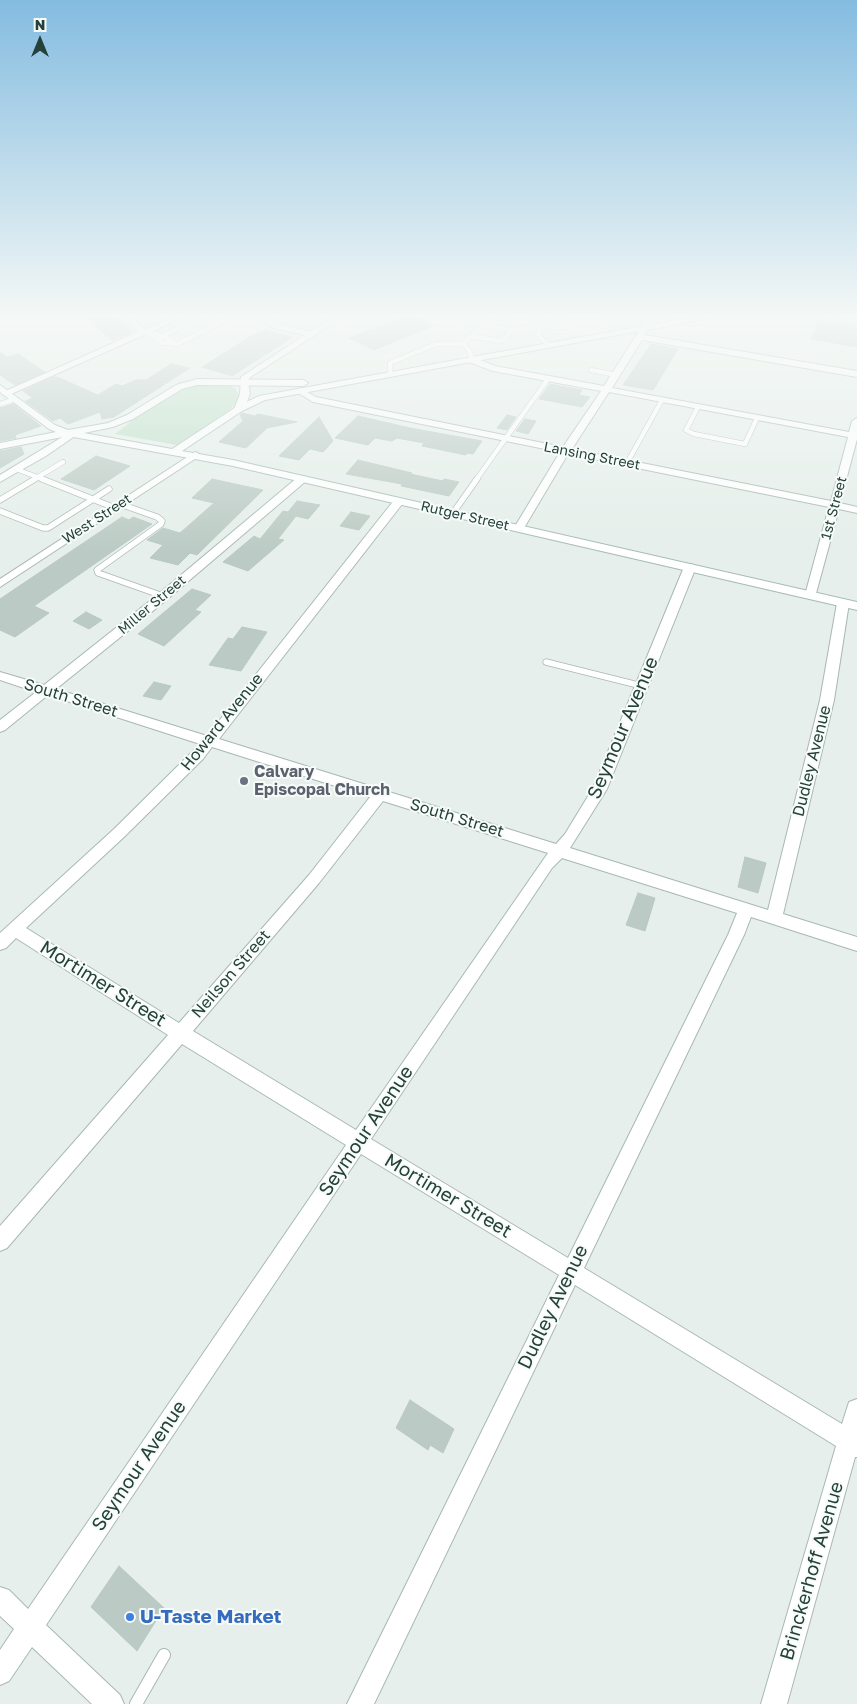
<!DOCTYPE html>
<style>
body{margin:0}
#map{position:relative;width:857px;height:1704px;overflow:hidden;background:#e6efeb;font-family:"Golos Text",sans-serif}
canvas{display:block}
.north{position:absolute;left:15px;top:15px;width:50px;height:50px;-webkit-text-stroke:4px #f7fbf9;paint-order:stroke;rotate:0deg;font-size:14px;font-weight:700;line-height:20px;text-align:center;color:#24423a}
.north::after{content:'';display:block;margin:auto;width:18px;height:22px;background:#24423a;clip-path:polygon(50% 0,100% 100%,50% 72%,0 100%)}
</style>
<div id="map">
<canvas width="857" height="1704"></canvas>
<div class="north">N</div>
</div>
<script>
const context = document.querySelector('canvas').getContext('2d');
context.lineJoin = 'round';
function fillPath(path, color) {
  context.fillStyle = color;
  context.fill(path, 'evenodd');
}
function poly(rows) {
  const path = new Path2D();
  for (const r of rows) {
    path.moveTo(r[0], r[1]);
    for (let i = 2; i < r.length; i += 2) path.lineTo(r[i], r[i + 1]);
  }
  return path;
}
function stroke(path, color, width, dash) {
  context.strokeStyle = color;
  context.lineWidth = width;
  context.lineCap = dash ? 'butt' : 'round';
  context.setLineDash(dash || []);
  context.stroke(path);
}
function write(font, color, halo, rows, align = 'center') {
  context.font = font + ' "Golos Text",sans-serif';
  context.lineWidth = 4;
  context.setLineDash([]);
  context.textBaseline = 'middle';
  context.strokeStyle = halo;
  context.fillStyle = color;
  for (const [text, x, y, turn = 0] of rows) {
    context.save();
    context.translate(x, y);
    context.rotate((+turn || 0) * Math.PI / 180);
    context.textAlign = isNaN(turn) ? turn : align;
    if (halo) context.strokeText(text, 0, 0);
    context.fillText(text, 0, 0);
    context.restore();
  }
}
const green = poly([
 [201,384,227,385,235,388,239,395,236,403,228,411,177,445,115,434,143,412,182,390]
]);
const building = poly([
 [84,315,114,315,133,332,112,341,84,315],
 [407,315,413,315,435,325,374,350,349,338,407,315],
 [818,321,857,327,857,347,811,339,818,321],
 [265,330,293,337,232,376,202,367,258,332,262,332,265,330],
 [651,344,678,349,653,390,623,385,651,344],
 [0,352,7,357,18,354,45,372,15,385,0,375,0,352],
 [171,364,190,368,114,417,102,419,100,412,68,424,60,418,53,421,25,401,33,398,23,391,53,377,57,377,98,395,116,384,122,386,136,380,146,380,171,364],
 [550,384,582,390,579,395,590,397,582,407,539,399,550,384],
 [13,404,41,426,15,435,16,438,0,441,0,408,13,404],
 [242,413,255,416,258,414,297,422,267,428,246,448,219,442,243,421,240,415,242,413],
 [507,415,516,417,507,430,497,428,507,415],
 [358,416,410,428,482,441,473,454,467,453,466,455,422,446,424,443,397,438,392,441,375,438,368,445,335,438,358,416],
 [319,417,333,441,323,452,310,449,299,460,279,456,319,417],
 [525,419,536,421,528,434,516,431,525,419],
 [21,447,24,454,0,468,0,451,21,447],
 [96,456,130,466,94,490,61,479,96,456],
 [358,460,412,473,410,474,443,481,444,479,459,482,449,496,401,486,402,484,346,474,358,460],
 [212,479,263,490,197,555,190,553,178,565,150,558,163,545,147,540,163,528,180,533,214,503,192,498,212,479],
 [297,501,320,505,308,519,296,516,278,539,284,540,248,571,223,562,254,536,260,539,283,511,288,512,297,501],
 [351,512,370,516,359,530,340,526,351,512],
 [122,517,129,520,133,517,152,524,34,606,49,613,15,637,0,630,0,599,122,517],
 [192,589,211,595,195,610,201,612,164,646,138,634,192,589],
 [86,612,102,620,89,629,73,621,86,612],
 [242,627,267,632,241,671,209,665,228,638,233,639,242,627],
 [154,682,171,686,161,700,143,696,154,682],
 [745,857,766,863,758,893,738,887,745,857],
 [638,893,655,898,645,931,626,925,638,893],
 [410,1400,454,1429,443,1453,430,1445,428,1450,396,1428,410,1400],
 [119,1566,164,1608,137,1651,91,1607,119,1566]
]);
const laneFar2 = poly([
 [147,315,152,317,166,315],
 [482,315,540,325,538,335,548,345],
 [539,315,579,322],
 [458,321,464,315],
 [483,325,512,330,502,341,471,336,483,325],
 [540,325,559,328,622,315],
 [144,333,156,334,171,340,171,343,164,343,149,334],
 [162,336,208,315],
 [171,343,177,344,236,315],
 [463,344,471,336],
 [591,370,616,375],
 [390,374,390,363,436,344,463,344,469,350,472,360],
 [0,404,15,399],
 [698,407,686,430,694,434,745,444,757,418],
 [627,463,662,400],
 [16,469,45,480],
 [33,480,63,462],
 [476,480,548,379]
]);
const laneFar1 = poly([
 [42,479,115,508],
 [0,500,35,479],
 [120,504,157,517,162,521,161,524,97,570,98,573,163,596],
 [0,511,43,528,48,528,109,489],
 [453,513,477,479],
 [546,662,642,686]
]);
const lane = poly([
 [136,1704,164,1655]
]);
const street = poly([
 [120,315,129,315,145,329,178,315,189,315,9,395,6,396,1,393,138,332,120,315],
 [257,315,267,315,279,324,310,331,336,315,346,315,252,376,248,380,250,394,244,409,239,412,234,409,240,394,241,377,305,335,273,328,257,315],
 [704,315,723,315,648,330,645,335,857,371,857,377,642,340,612,388,849,432,852,421,857,418,857,439,840,503,857,507,857,513,839,509,815,597,807,597,805,595,829,507,568,454,524,528,519,531,514,528,560,452,313,402,295,391,300,388,316,397,563,447,601,391,493,371,469,362,469,358,475,358,495,366,604,386,642,326,704,315],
 [609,392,848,437,831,501,572,449,609,392],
 [806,315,826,315,857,321,857,325,806,315],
 [72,431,75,432,75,436,46,456,0,482,0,475,72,431],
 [195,452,198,453,198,457,0,587,0,579,195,452],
 [302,476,306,477,306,481,164,602,56,689,207,736,395,499,403,499,404,501,403,503,219,739,556,844,565,834,593,788,684,567,690,564,694,565,696,567,607,789,570,848,768,910,820,700,837,603,843,599,849,603,834,700,783,914,857,937,857,951,751,917,744,935,584,1268,842,1424,849,1402,857,1399,857,1457,855,1457,787,1704,761,1704,836,1446,575,1285,374,1704,347,1704,559,1275,361,1154,46,1625,120,1695,124,1704,92,1704,32,1647,9,1681,0,1685,0,1650,14,1629,0,1616,0,1587,9,1590,28,1609,346,1145,182,1044,7,1248,0,1251,0,1226,168,1035,16,938,6,948,0,950,0,933,114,829,200,744,48,695,5,730,0,732,0,720,36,692,0,680,0,672,44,685,156,596,298,477,302,476],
 [212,747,370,797,309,875,179,1023,26,928,124,837,203,759,212,747],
 [383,801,548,853,356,1130,193,1031,319,883,383,801],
 [562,858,737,913,728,935,568,1258,371,1139,552,868,562,858]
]);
const secondary = poly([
 [649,315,657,315,648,330,645,330,265,400,242,411,182,451,233,460,857,602,857,610,233,466,68,436,0,449,0,443,56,432,49,429,0,392,0,385,55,425,68,430,108,423,127,415,176,385,197,379,304,380,308,383,304,386,197,385,182,389,133,419,113,427,84,433,172,449,236,407,259,396,642,326,649,315]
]);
const markers = [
 [244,781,5,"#6b7280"],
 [130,1617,5,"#3f7fe0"]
];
const farStreetnames = [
 ["Lansing Street",592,456,11],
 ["1st Street",834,508,-75],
 ["Rutger Street",465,516,13],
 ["West Street",97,519,-33],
 ["Miller Street",152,605,-40]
];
const streetNames = [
 ["South Street",71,698,17],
 ["Howard Avenue",222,722,-51],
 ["Dudley Avenue",812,761,-76],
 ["South Street",457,818,17],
 ["Neilson Street",231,974,-49]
];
const worshipNames = [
 ["Calvary",254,772],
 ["Episcopal Church",254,790]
];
const nearStreetnames = [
 ["Seymour Avenue",623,728,-67],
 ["Mortimer Street",103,984,32],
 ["Seymour Avenue",366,1131,-56],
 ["Mortimer Street",448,1196,31],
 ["Dudley Avenue",553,1307,-64],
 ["Seymour Avenue",139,1466,-56],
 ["Brinckerhoff Avenue",812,1571,-74]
];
const nearShopnames = [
 ["U-Taste Market",140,1617]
];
fillPath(green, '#bfe0c8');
fillPath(building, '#bbcac4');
stroke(building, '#b8c9c2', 1);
stroke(laneFar2, '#a8b8b2', 5.5);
stroke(laneFar1, '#a8b8b2', 7);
stroke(lane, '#a8b8b2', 14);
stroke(street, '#a8b8b2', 2);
stroke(secondary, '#a4bbb3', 2);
stroke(laneFar2, '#fff', 4.5);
stroke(laneFar1, '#fff', 5.5);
stroke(lane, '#fff', 12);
fillPath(street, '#fff');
fillPath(secondary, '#fff');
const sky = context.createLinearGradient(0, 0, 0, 554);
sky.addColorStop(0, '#84bce0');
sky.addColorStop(0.57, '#f4f8f6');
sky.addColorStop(1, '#f4f8f600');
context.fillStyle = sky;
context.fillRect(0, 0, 857, 554);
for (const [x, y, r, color] of markers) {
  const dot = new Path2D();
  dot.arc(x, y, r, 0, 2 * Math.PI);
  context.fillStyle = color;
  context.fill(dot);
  stroke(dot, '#f7fbf9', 2);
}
write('14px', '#24423a', '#f7fbf9', farStreetnames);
write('16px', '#24423a', '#f7fbf9', streetNames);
write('bold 16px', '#5b616d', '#f7fbf9', worshipNames, 'left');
write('19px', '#24423a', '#f7fbf9', nearStreetnames);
write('bold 19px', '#366cbe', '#f7fbf9', nearShopnames, 'left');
</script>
